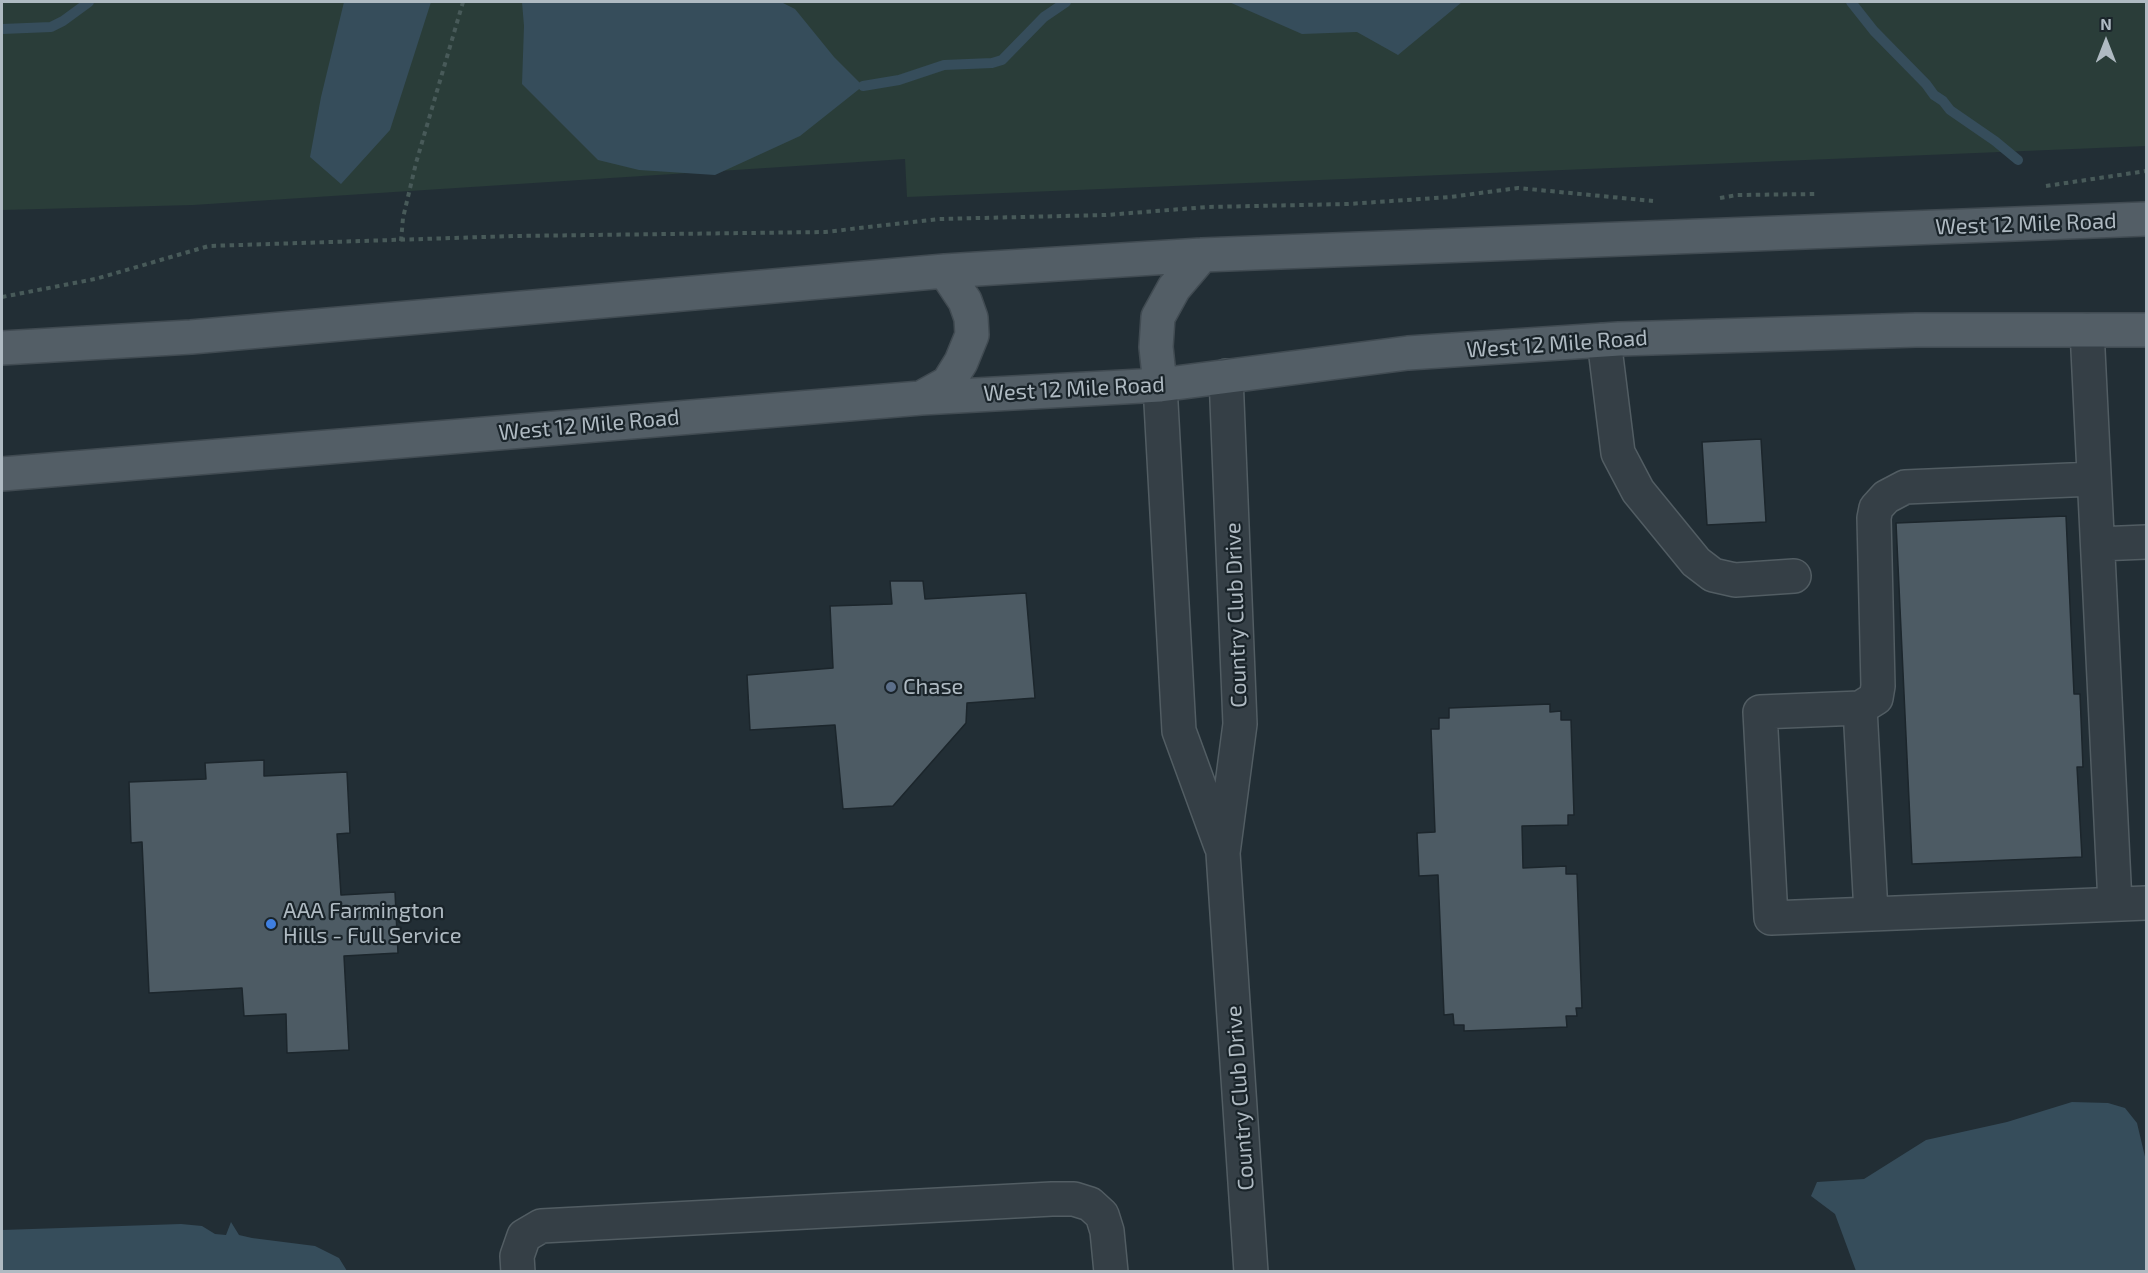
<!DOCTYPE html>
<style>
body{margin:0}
#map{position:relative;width:2148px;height:1273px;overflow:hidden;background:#222e35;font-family:"Exo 2",sans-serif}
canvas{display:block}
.frame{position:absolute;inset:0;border:3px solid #afbac2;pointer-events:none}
.north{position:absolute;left:2076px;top:12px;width:60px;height:60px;-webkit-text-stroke:4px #1a242a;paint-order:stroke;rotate:0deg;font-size:16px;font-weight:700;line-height:24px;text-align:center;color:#afbac2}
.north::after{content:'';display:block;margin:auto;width:21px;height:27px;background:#afbac2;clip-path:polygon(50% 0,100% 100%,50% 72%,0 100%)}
</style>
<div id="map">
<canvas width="2148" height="1273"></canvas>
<div class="frame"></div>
<div class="north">N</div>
</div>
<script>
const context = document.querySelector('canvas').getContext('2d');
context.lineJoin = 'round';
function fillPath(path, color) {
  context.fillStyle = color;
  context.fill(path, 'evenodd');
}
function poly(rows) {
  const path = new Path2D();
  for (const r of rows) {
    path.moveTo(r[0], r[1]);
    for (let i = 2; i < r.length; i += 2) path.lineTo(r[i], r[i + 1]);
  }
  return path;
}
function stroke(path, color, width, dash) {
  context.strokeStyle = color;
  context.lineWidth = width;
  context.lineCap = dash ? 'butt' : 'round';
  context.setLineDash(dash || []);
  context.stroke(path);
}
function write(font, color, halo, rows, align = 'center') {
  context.font = font + ' "Exo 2",sans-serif';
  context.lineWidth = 4.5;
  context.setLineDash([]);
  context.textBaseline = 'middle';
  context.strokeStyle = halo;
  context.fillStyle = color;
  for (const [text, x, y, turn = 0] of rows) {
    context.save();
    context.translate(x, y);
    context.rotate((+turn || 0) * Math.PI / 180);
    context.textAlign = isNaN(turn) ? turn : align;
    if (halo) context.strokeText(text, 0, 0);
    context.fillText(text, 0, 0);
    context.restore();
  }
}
const green = poly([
 [2,2,2146,2,2146,146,907,197,905,159,193,205,2,210]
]);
const water = poly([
 [344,2,431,2,390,130,341,184,310,157,321,97],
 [522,2,781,2,795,9,834,57,863,86,800,136,715,175,639,170,598,160,522,84,524,26],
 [1229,2,1462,2,1398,55,1357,32,1302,34],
 [2072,1102,2108,1103,2125,1108,2137,1123,2146,1161,2146,1271,1856,1271,1835,1214,1811,1196,1817,1182,1864,1179,1926,1140,2007,1122],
 [231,1222,239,1235,252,1238,315,1246,339,1258,347,1271,2,1271,2,1230,181,1224,202,1226,215,1234,226,1235]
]);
const stream = poly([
 [1851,2,1874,31,1926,84,1934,95,1943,101,1950,110,1995,141,2018,160],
 [2,29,51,27,63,21,89,2],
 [863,86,899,80,944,65,992,63,1002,60,1044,17,1066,2]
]);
const building = poly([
 [1761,439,1766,522,1707,525,1702,442,1761,439],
 [2066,516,2074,694,2080,694,2083,767,2077,767,2082,857,1912,864,1896,523,2066,516],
 [890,581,923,581,925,599,1026,593,1035,698,967,703,966,723,893,806,843,809,835,725,750,730,747,675,833,668,830,606,892,604,890,581],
 [1550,704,1550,712,1561,711,1561,720,1571,720,1574,815,1568,815,1568,825,1522,826,1523,868,1566,866,1566,874,1577,874,1582,1008,1576,1008,1577,1016,1566,1016,1567,1027,1464,1031,1464,1025,1454,1025,1453,1014,1444,1015,1438,875,1419,876,1417,833,1435,832,1431,729,1439,729,1439,718,1449,718,1449,708,1550,704],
 [264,760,264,776,347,772,350,833,337,834,341,895,395,892,398,953,344,956,349,1050,287,1053,286,1014,244,1016,242,988,149,993,142,842,131,843,129,782,206,779,205,763,264,760]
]);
const path = poly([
 [2046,186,2146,171],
 [1720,198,1737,195,1817,194],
 [401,241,403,218,416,163,463,2],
 [2,297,95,279,209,246,514,236,825,232,939,219,1106,215,1207,207,1348,204,1450,197,1518,188,1653,201]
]);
const minor = poly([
 [2087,330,2115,903],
 [1604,340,1618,453,1638,491,1696,562,1713,575,1735,580,1794,576],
 [1226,376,1240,724,1223,853,1251,1272],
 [1160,385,1179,731,1221,846],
 [2098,544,2146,542],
 [1860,708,1876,698,1878,686,1874,518,1876,508,1886,497,1905,487,2094,479],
 [1871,913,1860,708,1760,712,1771,918,2146,903],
 [518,1272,517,1256,524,1236,541,1226,1052,1199,1074,1199,1090,1204,1102,1215,1107,1231,1111,1272]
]);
const major = poly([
 [2,348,191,337,945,271,1202,255,2146,219],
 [1160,385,1156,347,1158,317,1174,288,1202,255],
 [921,398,948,383,961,362,972,335,971,318,965,301,945,271],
 [2,474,921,398,1160,385,1408,353,1619,339,1916,330,2146,330]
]);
const markers = [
 [891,687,6,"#5c6f8a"],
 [271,924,6,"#3f7fe0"]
];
const streetNames = [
 ["West 12 Mile Road",2026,224,-2],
 ["West 12 Mile Road",1557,344,-4],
 ["West 12 Mile Road",1074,389,-3],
 ["West 12 Mile Road",589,425,-5],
 ["Country Club Drive",1236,615,-92],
 ["Country Club Drive",1240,1098,-94]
];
const poiNames = [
 ["Chase",903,687],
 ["AAA Farmington",283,911],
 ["Hills - Full Service",283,936]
];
fillPath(green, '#2a3d39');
fillPath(water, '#364d5b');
stroke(stream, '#364d5b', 10);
fillPath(building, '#4d5b64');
stroke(building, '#1c262c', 1.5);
stroke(minor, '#525d63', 36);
stroke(major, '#414b52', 36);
stroke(path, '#485a59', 4, [4.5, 4.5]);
stroke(minor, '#353f46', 33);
stroke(major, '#535e66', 33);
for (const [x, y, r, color] of markers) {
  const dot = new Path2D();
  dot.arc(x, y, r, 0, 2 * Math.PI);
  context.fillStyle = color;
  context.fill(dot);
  stroke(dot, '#1a242a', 2);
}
write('22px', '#afbac2', '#1a242a', streetNames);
write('22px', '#afbac2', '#1a242a', poiNames, 'left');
</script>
